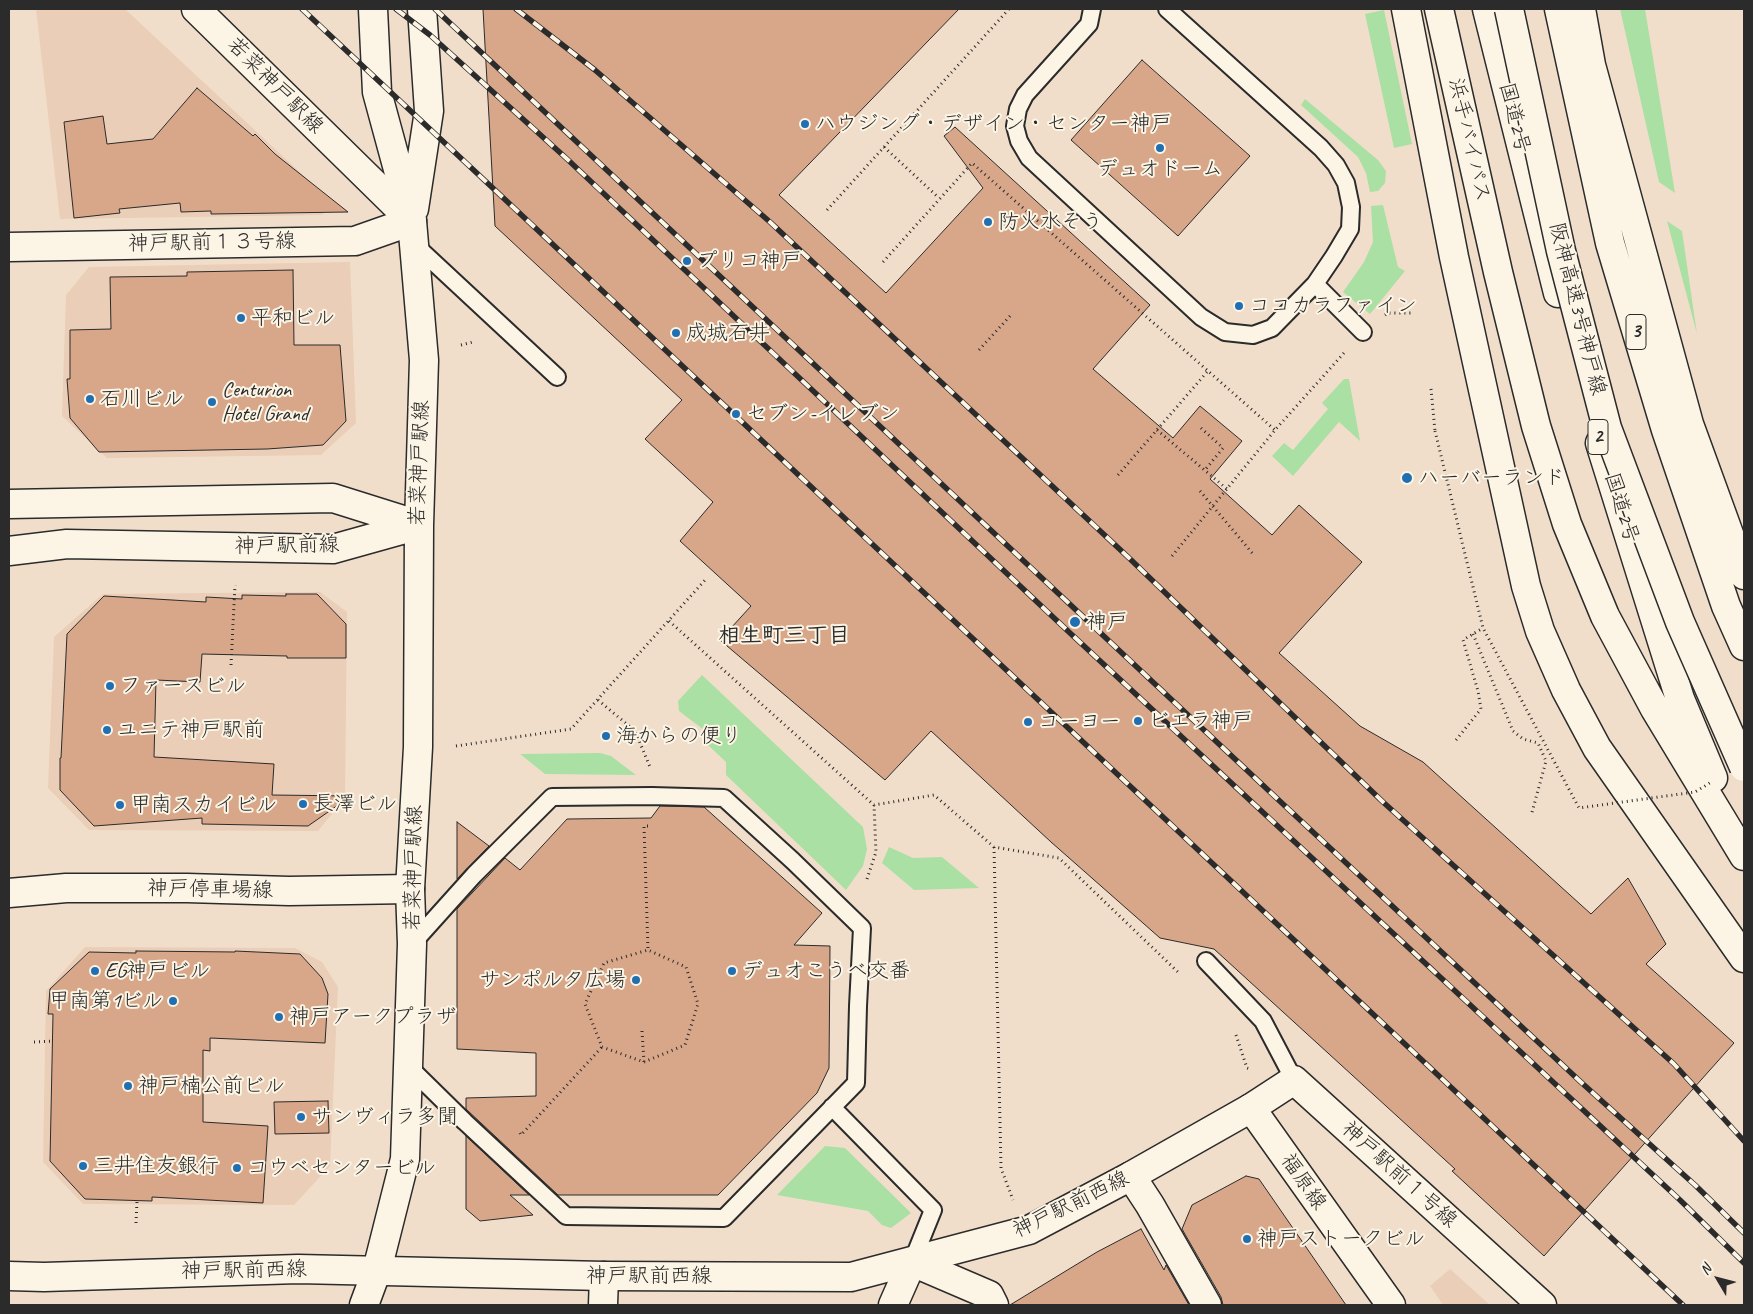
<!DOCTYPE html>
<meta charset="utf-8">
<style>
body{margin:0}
#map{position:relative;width:1753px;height:1314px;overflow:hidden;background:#f1deca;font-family:Caveat,sans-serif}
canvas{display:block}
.frame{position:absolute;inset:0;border:10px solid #2b2b2b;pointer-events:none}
.north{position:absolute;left:1693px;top:1254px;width:50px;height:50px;-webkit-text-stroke:4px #fcf5e5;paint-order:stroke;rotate:307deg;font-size:14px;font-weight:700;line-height:20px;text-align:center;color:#2b2b2b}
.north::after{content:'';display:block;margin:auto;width:18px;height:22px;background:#2b2b2b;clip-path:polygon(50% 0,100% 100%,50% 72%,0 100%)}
</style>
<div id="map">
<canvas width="1753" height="1314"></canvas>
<div class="frame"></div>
<div class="north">N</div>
</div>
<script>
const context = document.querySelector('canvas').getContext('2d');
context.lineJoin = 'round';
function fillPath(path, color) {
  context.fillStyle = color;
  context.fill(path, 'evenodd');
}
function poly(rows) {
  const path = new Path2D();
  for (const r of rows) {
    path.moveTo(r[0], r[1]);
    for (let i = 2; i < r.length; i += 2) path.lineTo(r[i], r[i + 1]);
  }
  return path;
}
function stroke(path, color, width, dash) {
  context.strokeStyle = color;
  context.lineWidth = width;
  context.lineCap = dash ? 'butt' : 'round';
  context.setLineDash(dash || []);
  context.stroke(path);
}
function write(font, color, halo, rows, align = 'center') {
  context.font = font + ' Caveat,"Klee One",sans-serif';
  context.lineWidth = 4;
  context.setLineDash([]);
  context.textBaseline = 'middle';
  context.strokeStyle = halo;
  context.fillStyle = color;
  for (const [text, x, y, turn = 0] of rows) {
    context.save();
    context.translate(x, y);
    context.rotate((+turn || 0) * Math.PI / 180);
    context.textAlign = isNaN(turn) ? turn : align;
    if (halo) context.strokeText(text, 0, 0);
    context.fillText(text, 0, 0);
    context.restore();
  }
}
const built = poly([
 [36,9,125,9,333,203,322,215,60,219],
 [350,262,356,423,321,455,107,458,62,416,66,295,89,267],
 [320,592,347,612,345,798,318,831,89,830,48,788,54,637,103,594],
 [85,947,295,948,322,962,338,987,330,1166,294,1205,83,1204,43,1162,46,991],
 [1450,1269,1490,1305,1443,1305,1430,1286]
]);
const green = poly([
 [1620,9,1645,9,1675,193,1659,182],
 [1384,10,1412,144,1394,148,1365,14],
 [1305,99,1378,160,1386,171,1385,183,1378,191,1370,192,1366,173,1358,157,1301,105],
 [1383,205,1398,267,1405,271,1370,314,1343,292,1364,262,1373,242,1371,206],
 [1667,221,1682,231,1697,334],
 [1344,379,1349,379,1360,441,1339,422,1293,476,1272,456,1284,443,1293,450,1328,409,1322,403],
 [702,675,863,827,867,849,863,866,846,890,726,775,726,762,708,745,704,730,679,711,678,701],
 [600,753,611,756,636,775,545,774,520,754],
 [889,847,913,858,942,857,979,888,914,890,882,863],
 [825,1146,845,1148,911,1213,891,1228,882,1225,868,1211,777,1195]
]);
const building = poly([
 [483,9,959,9,779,195,886,293,983,188,944,136,955,127,1150,305,1093,369,1173,438,1200,406,1242,441,1210,479,1272,535,1299,505,1362,562,1279,653,1360,726,1423,762,1591,914,1628,878,1666,944,1646,964,1734,1043,1544,1256,1452,1171,1455,1169,1214,949,1160,938,1051,842,931,731,885,780,720,640,751,606,680,541,713,502,645,439,682,400,495,226,483,9],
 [1142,60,1250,156,1178,236,1071,140,1142,60],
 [197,88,253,136,255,134,275,154,348,212,211,214,211,211,181,212,180,203,119,209,120,213,74,218,64,122,103,116,107,144,153,139,197,88],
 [293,270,294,345,340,345,346,421,323,445,267,449,99,452,70,418,67,379,70,379,70,330,111,329,110,277,187,276,187,272,293,270],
 [286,594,317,594,346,624,346,658,287,658,287,656,202,654,200,682,156,680,154,757,274,764,272,795,351,796,308,826,202,824,202,818,94,826,60,790,60,758,61,758,67,634,104,596,206,602,206,597,242,599,242,595,286,596,286,594],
 [660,806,704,807,822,913,794,945,830,946,829,1068,817,1093,718,1195,558,1195,466,1109,466,1098,536,1096,536,1053,457,1049,457,909,505,858,520,870,567,819,651,818,660,806],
 [457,822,489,846,457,879,457,822],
 [136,951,235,952,235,951,300,954,322,978,328,994,325,1043,210,1038,210,1051,203,1050,203,1122,268,1126,263,1203,152,1197,152,1201,85,1199,50,1161,53,1014,48,1014,50,989,89,952,136,953,136,951],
 [328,1101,329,1133,275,1134,274,1102,328,1101],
 [466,1136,529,1195,510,1195,533,1215,480,1221,466,1209,466,1136],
 [1246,1176,1259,1179,1346,1305,1223,1305,1221,1297,1182,1229,1192,1205,1246,1176],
 [1141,1229,1164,1270,1166,1265,1189,1305,1010,1305,1097,1252,1141,1229]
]);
const path = poly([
 [884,147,939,198],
 [827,210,1009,9],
 [883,262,972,163,1275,430],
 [1385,315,1388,313,1411,313],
 [461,345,473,342],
 [979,350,1010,316],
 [1431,389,1435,431],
 [1201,428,1223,448,1205,470],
 [1157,430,1227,489],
 [1118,475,1207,372],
 [1200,491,1253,554],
 [1172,556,1275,430,1344,353],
 [669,621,874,805,934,795,994,847,1059,858,1180,974],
 [1473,634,1513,731,1523,739,1538,743,1546,761,1531,816],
 [231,665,235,585],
 [598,700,635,731,650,767],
 [1456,740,1481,709,1478,691,1463,640,1483,628],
 [456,746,571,729,706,579],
 [648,826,644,826,648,950],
 [994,847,1001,1168,1013,1200],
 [867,879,876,852,874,805],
 [642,1031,644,1062,602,1047,585,1004,604,963,648,950,686,967,698,1004,685,1045,644,1062],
 [1236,1035,1247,1068,1250,1069],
 [34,1042,53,1041],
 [520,1133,521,1135,602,1047],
 [136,1223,137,1201]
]);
const lane = poly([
 [1092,9,1089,24,1025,95,1018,109,1015,126,1019,141,1029,158,1201,317,1225,332,1253,335,1272,328,1315,284,1334,256,1350,229,1351,207,1346,183,1336,165,1321,148,1167,9],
 [414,244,557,377],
 [1315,284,1363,332],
 [1206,961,1263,1021,1294,1080],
 [408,1066,465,1122,566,1216,724,1218,856,1083,858,1006,862,928,793,861,724,798,652,796,552,797,474,875,412,944],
 [832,1107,933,1210,912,1262]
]);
const street = poly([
 [196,9,412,221],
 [1131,1176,1150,1205,1207,1305],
 [364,1305,377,1270],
 [603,1305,604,1276],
 [893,1305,912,1262,989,1295,994,1305],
 [1391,1305,1251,1108,1294,1080,1542,1305]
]);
const secondary = poly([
 [373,9,377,92,412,221,424,360,419,525,418,747,410,889,412,944,405,1159,377,1270],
 [414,209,429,111,422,9],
 [9,247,355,241,412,221],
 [9,504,333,498,419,525],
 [9,551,67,544,333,549,419,525],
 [9,1276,44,1277,298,1269,604,1276,851,1277,1029,1230,1131,1176,1251,1108]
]);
const primary = poly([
 [9,893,66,888,187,888,289,891,410,889]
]);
const highway = poly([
 [1406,9,1454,257,1526,586,1540,631,1566,690,1597,748,1744,958],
 [1439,9,1498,272,1536,426,1567,524,1605,616,1655,709,1744,856],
 [1487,9,1558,293],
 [1559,9,1610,243,1666,430,1726,606,1744,646],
 [1581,9,1591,65,1689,424,1744,575],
 [1600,443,1680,699,1713,778]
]);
const rail = poly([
 [302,9,1683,1305],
 [396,9,430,35,566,158,1070,633,1680,1200,1744,1263],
 [435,9,1284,805,1583,1084,1695,1185,1744,1233],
 [516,9,595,70,770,222,1128,557,1383,802,1674,1064,1744,1141]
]);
const pathBridge = poly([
 [1435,431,1483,628,1579,808,1695,792,1713,781]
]);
const highwayBridge = poly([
 [1509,9,1561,251,1607,428,1680,622,1744,767]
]);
const markers = [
 [805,124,5,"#1f6fb2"],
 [1160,148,5,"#1f6fb2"],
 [988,222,5,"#1f6fb2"],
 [687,261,5,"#1f6fb2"],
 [1239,306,5,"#1f6fb2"],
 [241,318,5,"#1f6fb2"],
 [676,333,5,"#1f6fb2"],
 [90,399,5,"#1f6fb2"],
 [212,402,5,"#1f6fb2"],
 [736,414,5,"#1f6fb2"],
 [1407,478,6,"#1f6fb2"],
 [1075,622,6,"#1f6fb2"],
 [110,686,5,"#1f6fb2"],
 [1138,721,5,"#1f6fb2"],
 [1028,722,5,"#1f6fb2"],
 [107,730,5,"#1f6fb2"],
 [606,736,5,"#1f6fb2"],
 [303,804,5,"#1f6fb2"],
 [120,805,5,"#1f6fb2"],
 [95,971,5,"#1f6fb2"],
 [732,971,5,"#1f6fb2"],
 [636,980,5,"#1f6fb2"],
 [173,1001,5,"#1f6fb2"],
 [279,1017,5,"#1f6fb2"],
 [128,1086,5,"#1f6fb2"],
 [301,1117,5,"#1f6fb2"],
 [83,1166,5,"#1f6fb2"],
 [237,1168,5,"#1f6fb2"],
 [1247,1239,5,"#1f6fb2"]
];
const shields = [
 [1636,332,20],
 [1598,437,20]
];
const shieldNames = [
 ["3",1636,332],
 ["2",1598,437]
];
const streetNames = [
 ["若菜神戸駅線",275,86,45],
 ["国道2号",1514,118,76],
 ["浜手バイパス",1469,140,77],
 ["神戸駅前１３号線",212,243,-1],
 ["阪神高速3号神戸線",1577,309,76],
 ["若菜神戸駅線",420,463,-88],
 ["国道2号",1621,508,73],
 ["神戸駅前線",287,546,-1],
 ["若菜神戸駅線",414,868,-89],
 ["神戸停車場線",210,890,1],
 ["神戸駅前１号線",1399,1175,42],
 ["福原線",1303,1182,55],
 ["神戸駅前西線",1071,1205,-26],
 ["神戸駅前西線",244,1271,-1],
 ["神戸駅前西線",649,1276]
];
const poiNames = [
 ["ハウジング・デザイン・センター神戸",815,124],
 ["デュオドーム",1160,169,"center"],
 ["防火水そう",998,222],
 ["プリコ神戸",697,261],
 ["ココカラファイン",1249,306],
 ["平和ビル",251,318],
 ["成城石井",686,333],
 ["Centurion",222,390],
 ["Hotel Grand",222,414],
 ["石川ビル",100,399],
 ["セブン-イレブン",746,414],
 ["ハーバーランド",1418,478],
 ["神戸",1086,622],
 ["ファースビル",120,686],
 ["ビエラ神戸",1148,721],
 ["コーヨー",1038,722],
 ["ユニテ神戸駅前",117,730],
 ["海からの便り",616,736],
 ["長澤ビル",313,804],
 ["甲南スカイビル",130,805],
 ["EG神戸ビル",105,971],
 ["デュオこうべ交番",742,971],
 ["サンポルタ広場",626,980,"right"],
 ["甲南第1ビル",163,1001,"right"],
 ["神戸アークプラザ",289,1017],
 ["神戸楠公前ビル",138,1086],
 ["サンヴィラ多聞",311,1117],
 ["三井住友銀行",93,1166],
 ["コウベセンタービル",247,1168],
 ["神戸ストークビル",1257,1239]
];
const neighbourhoodNames = [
 ["相生町三丁目",784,636]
];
fillPath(built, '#eaceb7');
fillPath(green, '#aae0a3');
fillPath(building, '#d8a78a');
stroke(building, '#2b2b2b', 1);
stroke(lane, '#2b2b2b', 20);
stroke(street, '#2b2b2b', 31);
stroke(secondary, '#2b2b2b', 31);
stroke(primary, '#2b2b2b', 31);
stroke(highway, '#2b2b2b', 31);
stroke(path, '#2b2b2b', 3, [1, 4]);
stroke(lane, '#fcf5e5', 16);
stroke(street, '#fcf5e5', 28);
stroke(secondary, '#fcf5e5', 28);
stroke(primary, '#fcf5e5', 28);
stroke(highway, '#fcf5e5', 28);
stroke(rail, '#2b2b2b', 5.5);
stroke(rail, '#fcf5e5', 4, [11]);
stroke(highwayBridge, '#2b2b2b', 31, []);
stroke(pathBridge, '#2b2b2b', 3, [1, 4]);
stroke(highwayBridge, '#fcf5e5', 28);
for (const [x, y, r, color] of markers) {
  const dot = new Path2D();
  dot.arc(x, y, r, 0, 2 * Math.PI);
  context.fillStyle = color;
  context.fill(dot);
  stroke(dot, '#fcf5e5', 2);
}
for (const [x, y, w] of shields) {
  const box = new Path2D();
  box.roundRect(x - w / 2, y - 17.5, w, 35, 4);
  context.fillStyle = '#fcf5e5';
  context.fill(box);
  stroke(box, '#2b2b2b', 1);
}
write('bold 20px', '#2b2b2b', null, shieldNames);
write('21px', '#2b2b2b', '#fcf5e5', streetNames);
write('21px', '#2b2b2b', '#fcf5e5', poiNames, 'left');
write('bold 22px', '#2b2b2b', '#fcf5e5', neighbourhoodNames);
</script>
